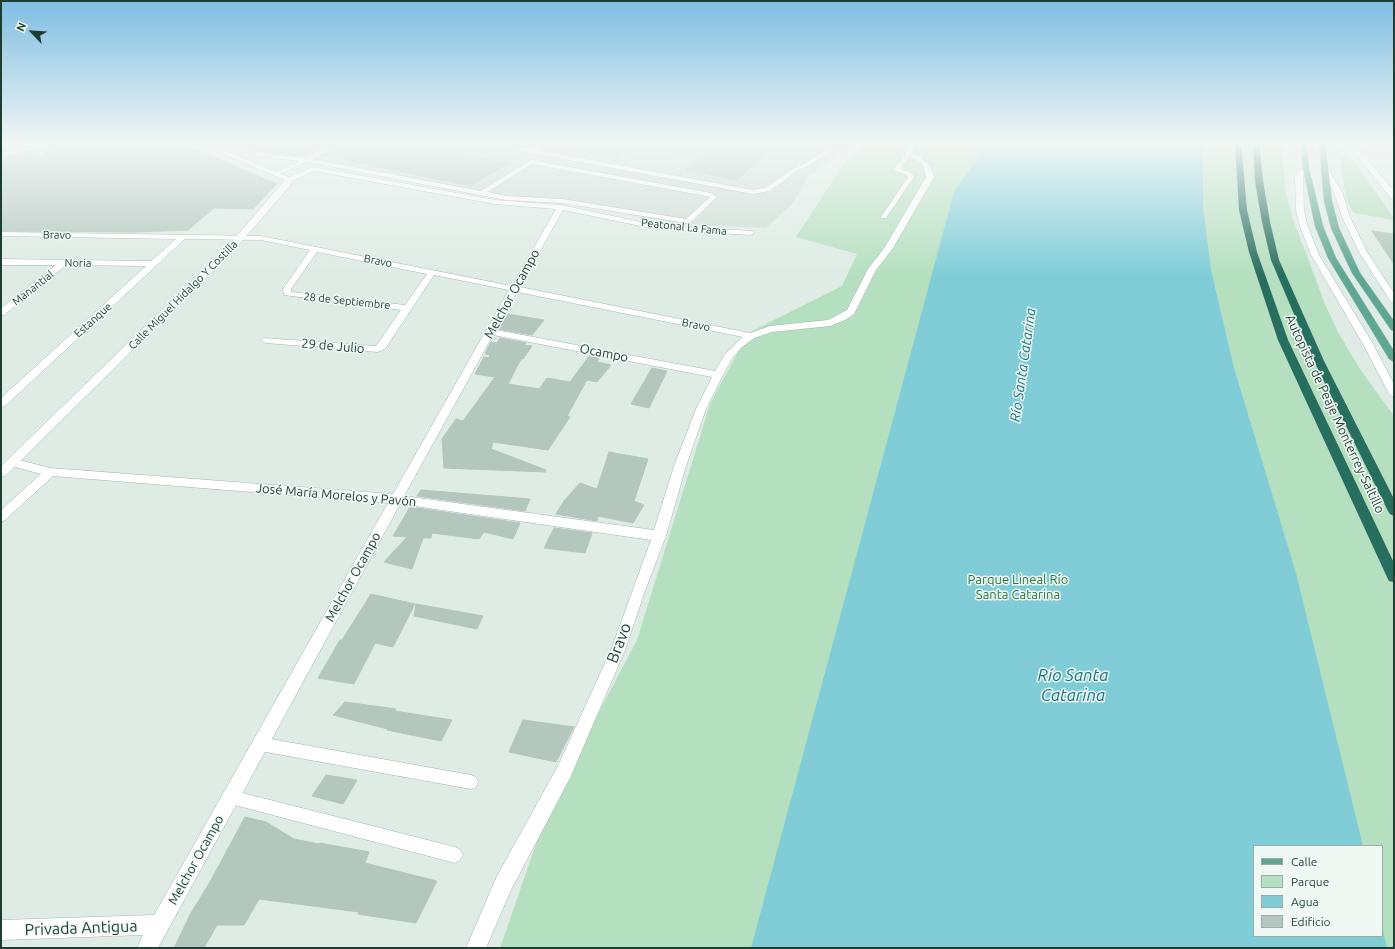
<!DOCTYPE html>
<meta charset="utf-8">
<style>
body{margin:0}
#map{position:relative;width:1395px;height:949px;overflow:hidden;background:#dfece6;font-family:Ubuntu,sans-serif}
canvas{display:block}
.frame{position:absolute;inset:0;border:2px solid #1e3e34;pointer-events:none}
.legend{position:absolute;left:1253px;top:845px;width:130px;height:92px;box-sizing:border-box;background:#f0f8f4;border:1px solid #9caea7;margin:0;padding:5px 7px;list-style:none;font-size:12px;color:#1e3e34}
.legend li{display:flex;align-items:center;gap:8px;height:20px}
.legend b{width:20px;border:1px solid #9caea7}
.north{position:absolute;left:12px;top:12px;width:40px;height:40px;-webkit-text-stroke:3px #f0f8f4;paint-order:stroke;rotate:295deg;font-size:11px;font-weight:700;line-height:16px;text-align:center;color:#1e3e34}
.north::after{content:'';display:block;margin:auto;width:14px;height:18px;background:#1e3e34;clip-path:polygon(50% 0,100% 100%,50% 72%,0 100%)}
</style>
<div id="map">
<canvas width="1395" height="949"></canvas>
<div class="frame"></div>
<ul class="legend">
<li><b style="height:5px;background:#5ea792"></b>Calle</li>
<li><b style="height:11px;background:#b5e0bf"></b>Parque</li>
<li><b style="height:11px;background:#80cdd8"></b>Agua</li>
<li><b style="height:11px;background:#b4c7bf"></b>Edificio</li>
</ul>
<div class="north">N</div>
</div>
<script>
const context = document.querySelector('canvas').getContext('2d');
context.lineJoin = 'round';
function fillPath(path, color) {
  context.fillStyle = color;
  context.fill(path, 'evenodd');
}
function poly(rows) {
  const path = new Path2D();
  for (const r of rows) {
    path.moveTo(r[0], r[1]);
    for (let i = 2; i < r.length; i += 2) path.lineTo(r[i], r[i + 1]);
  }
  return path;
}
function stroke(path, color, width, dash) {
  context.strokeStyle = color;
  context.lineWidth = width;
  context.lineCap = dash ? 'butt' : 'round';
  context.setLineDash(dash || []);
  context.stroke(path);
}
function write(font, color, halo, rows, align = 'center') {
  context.font = font + ' Ubuntu,sans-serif';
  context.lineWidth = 3;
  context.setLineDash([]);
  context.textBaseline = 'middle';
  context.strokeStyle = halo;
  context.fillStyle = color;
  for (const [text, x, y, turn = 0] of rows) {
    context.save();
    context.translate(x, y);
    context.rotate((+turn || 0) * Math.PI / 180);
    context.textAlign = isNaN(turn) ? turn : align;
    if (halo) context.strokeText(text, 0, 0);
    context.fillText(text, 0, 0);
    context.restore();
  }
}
const built = poly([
 [216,142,859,142,808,176,793,203,766,228,680,224,560,202,460,192,314,163,252,156]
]);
const green = poly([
 [869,142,1282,142,1285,189,1293,219,1325,304,1338,332,1360,369,1394,416,1394,948,500,948,548,809,637,640,710,404,748,333,842,286,857,254,796,237,845,162],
 [1254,846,1382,846,1382,936,1254,936],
 [1341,155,1349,155,1394,218,1394,220,1354,213,1347,202,1341,167]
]);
const water = poly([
 [989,142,1203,142,1203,206,1211,270,1234,368,1296,573,1363,846,1254,846,1254,936,1382,936,1382,926,1387,948,751,948,954,192]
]);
const building = poly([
 [133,142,178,142,277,184,253,209,214,208,188,230,136,232,1,231,1,160,5,160,7,157,32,151,41,155,54,147,118,147,133,142],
 [259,142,333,142,301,156,258,149,259,142],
 [345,142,464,142,448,151,508,163,471,186,323,155,345,142],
 [566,142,639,142,617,159,566,150,566,142],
 [665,142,774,142,738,180,685,170,701,156,665,150,665,142],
 [1372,231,1394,234,1394,264,1372,231],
 [507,314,544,320,532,335,498,329,507,314],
 [500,338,526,343,524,345,532,346,523,359,521,359,508,384,539,389,547,378,570,382,590,355,599,358,597,362,611,365,597,382,587,380,567,416,570,417,548,450,493,442,491,449,546,470,546,472,444,468,442,439,456,419,463,421,495,377,475,374,484,357,489,358,490,355,485,354,491,342,497,343,500,338],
 [652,368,667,371,649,408,631,404,652,368],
 [609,452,648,459,634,501,644,505,633,523,598,516,597,521,556,514,564,501,580,483,597,489,609,452],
 [421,490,530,499,525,511,417,496,421,490],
 [410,507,520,523,513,539,484,532,479,539,432,533,431,538,423,538,412,569,384,562,407,537,393,536,410,507],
 [554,528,592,533,585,553,544,548,554,528],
 [371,594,415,604,393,647,375,643,354,684,318,678,340,640,342,640,371,594],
 [416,604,483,616,477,629,414,616,416,604],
 [345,702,396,709,395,711,452,720,441,741,387,730,388,729,333,715,345,702],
 [523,720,574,727,556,762,509,752,523,720],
 [326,775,357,780,343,804,312,796,326,775],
 [245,817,266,822,294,839,319,844,320,843,369,852,365,863,437,881,416,923,358,914,359,912,259,899,244,925,217,925,204,948,174,948,191,913,210,882,245,817]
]);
const path = poly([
 [1288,142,1289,144]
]);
const service = poly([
 [53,142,64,142,1,157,1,153,53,142],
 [216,142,225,142,256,152,304,158,337,142,344,142,311,159,481,191,531,160,711,193,717,197,692,221,686,223,562,203,506,200,306,162,276,176,274,175,274,173,299,161,255,156,216,142],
 [532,164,690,193,710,197,686,219,562,199,506,196,487,192,532,164],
 [485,142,498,142,531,149,541,142,547,142,537,150,753,190,765,188,793,169,806,163,839,142,845,142,810,165,797,171,769,191,753,194,531,153,485,142],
 [908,152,911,154,900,169,912,173,914,177,886,218,882,218,881,217,908,177,907,175,893,170,908,152],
 [260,737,471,775,476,777,478,782,476,787,471,789,260,751,255,749,253,744,255,739,260,737],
 [231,790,455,847,460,850,463,855,460,860,455,863,231,804,226,802,224,797,226,792,231,790]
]);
const minor = poly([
 [911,142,917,142,912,153,920,157,927,163,931,168,934,177,893,248,876,270,854,314,845,320,830,326,772,332,754,338,741,348,733,357,723,375,706,409,686,466,666,536,646,588,625,650,570,778,511,890,486,948,466,948,497,876,558,766,611,650,651,540,400,504,158,948,137,948,143,935,1,940,1,920,154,915,388,503,53,476,5,520,1,522,1,510,41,474,8,465,6,462,8,459,12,458,50,468,393,494,509,290,434,275,385,349,378,352,266,343,261,340,263,338,376,346,401,310,284,295,283,289,310,250,261,240,185,239,5,406,1,407,1,398,146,266,66,265,4,315,1,316,1,308,56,265,1,265,1,259,151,261,176,239,1,236,1,232,261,236,512,286,556,209,495,204,314,171,292,181,289,181,285,179,307,169,314,167,495,200,561,205,655,225,753,231,754,233,750,235,655,229,563,210,520,287,750,333,770,326,828,320,847,310,868,269,885,247,926,177,923,165,916,159,905,154,911,142],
 [317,252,427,274,405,305,291,292,291,289,317,252],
 [517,292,743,337,725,354,715,371,496,330,517,292],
 [493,335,712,377,696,409,674,466,654,530,404,496,493,335],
 [1346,142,1353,142,1394,191,1394,198,1391,198,1346,142],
 [1362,142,1373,142,1394,149,1394,153,1362,142]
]);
const tertiary = poly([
 [195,142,205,142,293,179,289,187,235,249,5,476,1,477,1,466,229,245,285,180,195,142]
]);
const secondary = poly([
 [1306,166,1309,168,1303,175,1304,210,1307,224,1319,255,1373,344,1394,384,1394,397,1389,394,1363,344,1311,255,1299,224,1296,210,1295,175,1306,166],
 [1326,168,1329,170,1342,192,1350,217,1367,252,1394,293,1394,303,1391,302,1359,252,1342,217,1334,192,1323,170,1326,168]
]);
const primary = poly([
 [1300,142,1306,142,1309,168,1323,226,1336,258,1394,351,1394,362,1389,359,1328,258,1315,226,1303,168,1300,142],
 [1319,142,1325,142,1332,201,1339,228,1360,273,1394,321,1394,331,1391,330,1352,273,1331,228,1324,201,1319,142]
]);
const motorway = poly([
 [1235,142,1241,142,1247,210,1257,252,1288,340,1394,563,1394,582,1389,581,1387,577,1278,340,1249,252,1239,210,1235,142],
 [1253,142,1259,142,1263,181,1270,222,1279,260,1324,361,1394,499,1394,516,1390,514,1388,511,1314,361,1271,260,1262,222,1255,181,1253,142]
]);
const pathBridge = poly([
 [1289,144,1342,152,1341,145,1338,145,1339,151]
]);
const farStreetnames = [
 ["Peatonal La Fama",684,227,6],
 ["Bravo",57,235,1],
 ["Bravo",378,261,11],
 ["Noria",78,263,1],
 ["Manantial",33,288,-38],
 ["Calle Miguel Hidalgo Y Costilla",183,295,-45],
 ["28 de Septiembre",347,301,6],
 ["Estanque",93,320,-42],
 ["Bravo",696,325,11]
];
const streetNames = [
 ["Melchor Ocampo",512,294,-61],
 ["29 de Julio",333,346,5],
 ["Ocampo",604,353,11],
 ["Autopista de Peaje Monterrey-Saltillo",1335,414,65],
 ["José María Morelos y Pavón",336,495,5],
 ["Melchor Ocampo",353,577,-61],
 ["Melchor Ocampo",196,860,-61]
];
const parkNames = [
 ["Parque Lineal Río",1018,580],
 ["Santa Catarina",1018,595]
];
const waterNames = [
 ["Río Santa Catarina",1023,365,-82]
];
const nearStreetnames = [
 ["Bravo",619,643,-69],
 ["Privada Antigua",81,928,-2]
];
const nearWaternames = [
 ["Río Santa",1073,675],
 ["Catarina",1073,695]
];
fillPath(built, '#cddcd5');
fillPath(green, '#b5e0bf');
fillPath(water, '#80cdd8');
fillPath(building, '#b4c7bf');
stroke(building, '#b1c6bd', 1);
stroke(service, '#a1b4ad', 1);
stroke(minor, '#a1b4ad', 1);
stroke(tertiary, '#a1b4ad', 1);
stroke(secondary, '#9cb9ae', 1);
stroke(primary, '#c0c9c6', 1);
stroke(motorway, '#c0c9c6', 1);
stroke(path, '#7bb4a0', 1.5, [1.5, 2]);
fillPath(service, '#fff');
fillPath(minor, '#fff');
fillPath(tertiary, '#fff');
fillPath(secondary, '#fff');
fillPath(primary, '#5ea792');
fillPath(motorway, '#266e5d');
stroke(pathBridge, '#7bb4a0', 1.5, [1.5, 2]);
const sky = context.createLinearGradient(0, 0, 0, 275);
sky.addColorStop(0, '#7ebee2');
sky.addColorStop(0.52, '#f1f6f4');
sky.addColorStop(1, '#f1f6f400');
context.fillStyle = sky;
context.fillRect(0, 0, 1395, 275);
write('11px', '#1e3e34', '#f0f8f4', farStreetnames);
write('13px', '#1e3e34', '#f0f8f4', streetNames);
write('13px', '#247942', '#f0f8f4', parkNames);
write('italic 14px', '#117181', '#f0f8f4', waterNames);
write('16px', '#1e3e34', '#f0f8f4', nearStreetnames);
write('italic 17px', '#117181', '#f0f8f4', nearWaternames);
</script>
